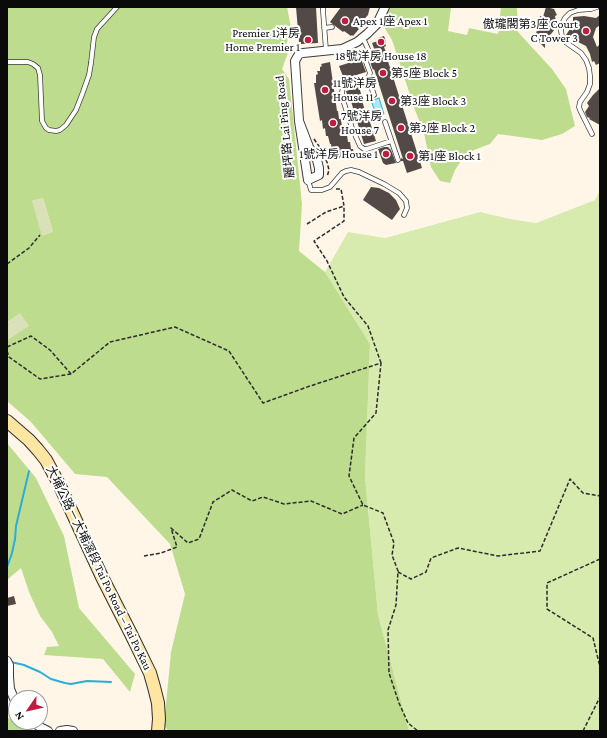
<!DOCTYPE html>
<meta charset="utf-8">
<style>
body{margin:0}
#map{position:relative;width:607px;height:738px;overflow:hidden;background:#fff6e7;font-family:"Crimson Pro",serif}
canvas{display:block}
.frame{position:absolute;inset:0;border:8px solid #0a0a0a;pointer-events:none}
.north{position:absolute;left:8px;top:690px;width:40px;height:40px;box-sizing:border-box;background:#fff;border:1px solid #9d9d9d;border-radius:50%;rotate:236deg;font-size:11px;font-weight:700;line-height:16px;text-align:center;color:#0a0a0a}
.north::after{content:'';display:block;margin:auto;width:14px;height:18px;background:#c11b3f;clip-path:polygon(50% 0,100% 100%,50% 72%,0 100%)}
</style>
<div id="map">
<canvas width="607" height="738"></canvas>
<div class="frame"></div>
<div class="north">N</div>
</div>
<script>
const context = document.querySelector('canvas').getContext('2d');
context.lineJoin = 'round';
function fillPath(path, color) {
  context.fillStyle = color;
  context.fill(path, 'evenodd');
}
function poly(rows) {
  const path = new Path2D();
  for (const r of rows) {
    path.moveTo(r[0], r[1]);
    for (let i = 2; i < r.length; i += 2) path.lineTo(r[i], r[i + 1]);
  }
  return path;
}
function stroke(path, color, width, dash) {
  context.strokeStyle = color;
  context.lineWidth = width;
  context.lineCap = dash ? 'butt' : 'round';
  context.setLineDash(dash || []);
  context.stroke(path);
}
function write(font, color, halo, rows, align = 'center') {
  context.font = font + ' "Crimson Pro","Noto Sans TC",serif';
  context.lineWidth = 4;
  context.setLineDash([]);
  context.textBaseline = 'middle';
  context.strokeStyle = halo;
  context.fillStyle = color;
  for (const [text, x, y, turn = 0] of rows) {
    context.save();
    context.translate(x, y);
    context.rotate((+turn || 0) * Math.PI / 180);
    context.textAlign = isNaN(turn) ? turn : align;
    if (halo) context.strokeText(text, 0, 0);
    context.fillText(text, 0, 0);
    context.restore();
  }
}
const green = poly([
 [600,190,600,731,409,731,378,615,365,477,370,344,325,272,348,232,385,238,480,212,510,219,536,223,595,200]
]);
const forest = poly([
 [7,7,287,7,291,28,286,46,289,50,282,69,289,79,302,204,299,251,325,272,370,344,365,477,378,615,409,731,168,731,164,725,171,652,185,594,170,544,107,477,75,474,31,422,7,401,7,340,28,326,20,314,7,322],
 [43,198,53,232,32,201],
 [388,7,451,7,448,31,467,35,469,28,498,34,501,7,517,7,518,32,552,69,566,89,575,126,562,134,542,140,498,134,490,144,474,150,463,158,455,170,450,183,440,181,431,167,424,133,415,110,392,40,381,22],
 [7,443,36,478,64,536,79,608,135,674,130,692,103,659,44,655,47,647,59,646,52,632,40,616,29,592,21,568,7,580],
 [7,717,15,723,34,731,7,731]
]);
const cemetery = poly([
 [43,198,53,232,42,236,32,201],
 [20,313,29,326,7,340,7,322]
]);
const water = poly([
 [379,98,384,114,377,116,371,101,379,98]
]);
const stream = poly([
 [7,567,12,553,15,539,16,526,29,471],
 [11,662,24,665,40,672,51,679,65,683,71,684,87,681,111,682]
]);
const building = poly([
 [296,7,316,7,318,43,301,44,301,42,299,42],
 [341,7,370,7,368,15,357,27,359,29,353,36,352,35,351,36,344,31,343,32,330,22],
 [546,7,554,9,557,15,555,16,556,23,555,29,551,34,548,36,548,37,545,38,545,48,538,41,536,34,540,16,543,17],
 [600,15,600,25,596,28,593,37,597,47,600,44,600,63,596,65,594,61,592,62,590,54,586,46,572,39,573,37,566,35,570,29,573,31,573,17,584,16,596,18],
 [384,36,386,42,385,43,386,46,384,47,387,55,386,55,422,168,407,173,403,161,401,161,401,158,403,159,374,69,373,70,370,62,375,60,373,54,374,54,374,52,375,51,372,43,378,41,378,38],
 [361,59,366,72,344,79,339,66],
 [330,62,337,111,338,111,339,119,341,119,342,127,344,127,345,135,347,135,348,142,350,142,351,149,353,149,354,155,338,158,337,155,335,156,335,151,332,152,331,144,330,144,328,136,326,136,325,128,323,129,322,120,320,121,314,83,316,83,316,75,318,74,317,71,320,71,320,67,322,66,321,64],
 [359,87,362,97,361,98,368,119,369,119,376,141,364,144,350,98,348,98,346,91],
 [600,88,600,125,589,119,590,118,587,117,585,112,589,106,587,103,593,95],
 [384,147,388,147,391,150,396,163,386,165,383,163,378,149],
 [371,187,379,188,389,193,396,200,400,209,392,220,363,200],
 [14,596,16,604,7,606,7,598]
]);
const path = poly([
 [314,139,321,149,327,162,329,170,327,177],
 [336,189,341,189,344,206,344,221,314,241,327,261,344,297,368,326,381,363],
 [307,224,326,212,344,206],
 [7,264,29,248,40,235],
 [7,347,31,336,50,350,71,374],
 [7,351,9,357,40,379,71,374,110,342,175,327,229,351,263,403,310,386,381,363,376,413,354,438,349,476,363,505,383,513,394,543,392,555,398,571,396,605,388,630,389,673,399,703,408,723,418,731],
 [144,556,161,553,177,547,171,528,188,543,199,539,213,502,232,490,252,501,263,497,284,504,311,501,342,514,363,505],
 [600,559,547,583,547,609,593,638,600,667],
 [398,572,411,579,426,572,431,558,458,548,498,556,540,551,570,479,583,493,600,496],
 [144,731,144,730],
 [583,731,600,697]
]);
const lane = poly([
 [323,7,323,11,326,50],
 [324,28,332,27],
 [363,38,368,49,369,52,366,62,370,73,369,76,367,79,347,85,343,88,342,92,343,100,352,128,360,146,364,149,367,149,391,141],
 [7,62,28,62,33,64,38,68,40,75,42,121,46,128,49,130,56,131,60,130,66,125,76,110,83,92,89,75,91,63,94,37,97,29,117,7],
 [368,78,374,95],
 [385,122,398,160],
 [592,134,580,110,579,107,580,102,587,92,590,84,590,76,589,68,586,60,581,53,564,41,562,36,561,31,561,26,565,18,570,13,578,10,591,9,597,7],
 [308,180,311,190,322,190,330,187,342,173,346,171,351,170,359,172,384,184,399,193,406,201,407,208,404,215]
]);
const street = poly([
 [299,121,309,147,317,160,319,168,319,175,308,180,299,121,295,61,299,54,303,53,342,49,357,42,367,34,377,24,385,7],
 [7,661,9,665,9,677,10,689,16,703],
 [33,722,40,727,48,731],
 [60,731,67,730,73,731]
]);
const secondary = poly([
 [7,421,29,440,38,450,46,460,59,484,102,577,131,634,150,673,154,687,158,703,159,719,158,731]
]);
const markers = [
 [345,21,4,"#c11b3f"],
 [586,31,4,"#c11b3f"],
 [308,40,4,"#c11b3f"],
 [381,42,4,"#c11b3f"],
 [383,73,4,"#c11b3f"],
 [325,90,4,"#c11b3f"],
 [392,101,4,"#c11b3f"],
 [333,123,4,"#c11b3f"],
 [401,128,4,"#c11b3f"],
 [386,154,4,"#c11b3f"],
 [410,156,4,"#c11b3f"]
];
const poiNames = [
 ["Apex 1座 Apex 1",353,21],
 ["傲瓏閣第3座 Court",578,24,"right"],
 ["C Tower 3",578,38,"right"],
 ["Premier 1洋房",300,33,"right"],
 ["Home Premier 1",300,47,"right"],
 ["18號洋房 House 18",381,56,"center"],
 ["第5座 Block 5",391,73],
 ["11號洋房",333,83],
 ["House 11",333,97],
 ["第3座 Block 3",400,101],
 ["7號洋房",341,116],
 ["House 7",341,130],
 ["第2座 Block 2",409,128],
 ["1號洋房 House 1",378,154,"right"],
 ["第1座 Block 1",418,156]
];
const streetNames = [
 ["麗坪路 Lai Ping Road",285,127,-96],
 ["大埔公路－大埔滘段 Tai Po Road – Tai Po Kau",99,568,64]
];
fillPath(green, '#d8ebaf');
fillPath(forest, '#bedc8e');
fillPath(cemetery, '#dae1b9');
fillPath(water, '#a8e9fa');
stroke(water, '#2baed5', 1);
stroke(stream, '#2baed5', 2);
fillPath(building, '#534946');
stroke(lane, '#3d3d3d', 5.5);
stroke(street, '#3d3d3d', 10);
stroke(secondary, '#2c2c2c', 14);
stroke(path, '#2c2c2c', 1.5, [4, 2]);
stroke(lane, '#fff', 4);
stroke(street, '#fff', 8);
stroke(secondary, '#ffe5a2', 12);
for (const [x, y, r, color] of markers) {
  const dot = new Path2D();
  dot.arc(x, y, r, 0, 2 * Math.PI);
  context.fillStyle = color;
  context.fill(dot);
  stroke(dot, '#fff', 1.5);
}
write('12px', '#0a0a0a', '#fff', poiNames, 'left');
write('12px', '#0a0a0a', '#fff', streetNames);
</script>
